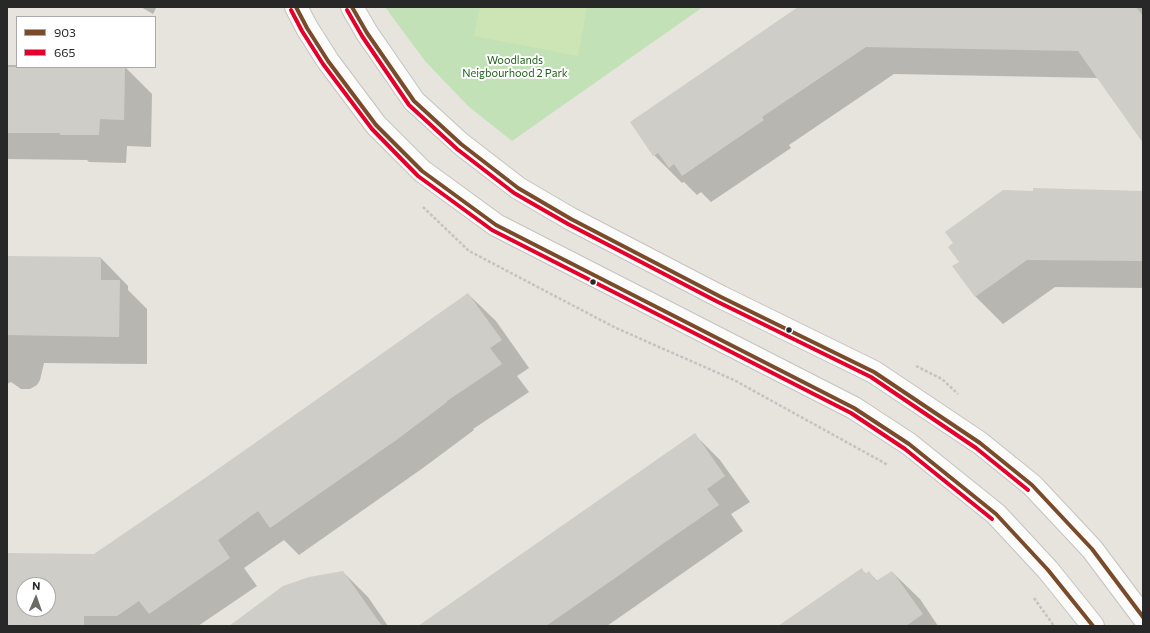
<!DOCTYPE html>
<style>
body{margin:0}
#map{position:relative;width:1150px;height:633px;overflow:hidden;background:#e6e4dd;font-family:Commissioner,sans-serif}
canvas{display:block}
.frame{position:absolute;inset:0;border:8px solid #282828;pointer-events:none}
.legend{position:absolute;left:16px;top:16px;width:140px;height:52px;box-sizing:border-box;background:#fff;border:1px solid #a9a9a9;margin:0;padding:5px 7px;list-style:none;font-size:12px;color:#282828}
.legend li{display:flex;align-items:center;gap:8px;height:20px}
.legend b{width:20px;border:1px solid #a9a9a9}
.north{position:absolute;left:16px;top:577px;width:40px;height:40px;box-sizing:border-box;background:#fff;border:1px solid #a9a9a9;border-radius:50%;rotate:2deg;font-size:11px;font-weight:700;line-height:16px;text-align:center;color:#282828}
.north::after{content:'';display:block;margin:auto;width:14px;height:18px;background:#6a6a67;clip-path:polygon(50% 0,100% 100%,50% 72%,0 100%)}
</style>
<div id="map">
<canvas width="1150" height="633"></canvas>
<div class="frame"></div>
<ul class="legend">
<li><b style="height:5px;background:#7a4b2a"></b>903</li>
<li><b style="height:5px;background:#e4002b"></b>665</li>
</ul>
<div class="north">N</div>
</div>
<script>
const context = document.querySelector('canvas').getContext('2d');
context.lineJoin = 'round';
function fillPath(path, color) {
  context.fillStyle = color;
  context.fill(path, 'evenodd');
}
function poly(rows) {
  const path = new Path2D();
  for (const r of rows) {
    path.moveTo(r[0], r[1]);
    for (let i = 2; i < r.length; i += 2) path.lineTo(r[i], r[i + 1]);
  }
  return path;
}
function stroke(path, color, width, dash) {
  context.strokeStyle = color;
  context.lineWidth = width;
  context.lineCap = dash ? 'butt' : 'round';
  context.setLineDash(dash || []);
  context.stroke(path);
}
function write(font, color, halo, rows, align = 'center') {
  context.font = font + ' Commissioner,sans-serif';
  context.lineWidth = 4;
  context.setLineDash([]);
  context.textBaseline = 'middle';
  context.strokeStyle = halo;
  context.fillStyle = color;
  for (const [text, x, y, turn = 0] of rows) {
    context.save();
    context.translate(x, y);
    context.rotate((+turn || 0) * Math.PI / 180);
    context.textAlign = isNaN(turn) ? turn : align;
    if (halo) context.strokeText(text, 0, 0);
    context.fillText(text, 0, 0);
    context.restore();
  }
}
const green = poly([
 [385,7,703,7,512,141,468,106,425,61]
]);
const pitch = poly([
 [480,7,587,7,578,56,474,36]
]);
const shadow = poly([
 [141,7,163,7,156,8,153,14],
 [800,7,1143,7,1143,139,1099,78,894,74,789,145,791,148,711,202,701,192,697,195,684,182,682,183,654,155],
 [7,65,17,65,17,67,125,67,152,94,151,147,127,146,126,163,89,162,87,160,7,159],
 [1143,192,1143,288,1055,287,1003,324,976,297,954,267],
 [7,257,101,258,128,286,128,290,147,309,147,364,44,363,40,380,37,385,30,389,21,389,11,382,7,384],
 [468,294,496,321,529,368,517,376,529,392,473,429,474,430,423,468,299,555,284,540,244,568,257,586,198,626,7,626,7,555,94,555,209,476],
 [24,585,48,585,48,609,24,609],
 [695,435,720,460,750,502,731,514,743,531,607,626,419,626],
 [861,569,866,574,869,572,878,582,892,572,920,599,938,626,779,626],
 [343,572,368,597,388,626,238,626]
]);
const building = poly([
 [798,7,1136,7,1143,16,1143,143,1078,51,866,47,762,117,764,120,682,176,674,164,669,168,658,153,653,156,630,122],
 [7,67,125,67,124,120,100,119,99,135,60,135,60,133,8,133],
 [1033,188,1143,191,1143,261,1027,260,975,297,952,266,959,262,948,247,953,243,945,232,1003,190,1033,191],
 [8,256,101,257,101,280,120,280,119,337,7,335],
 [468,293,502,340,490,348,502,364,447,401,447,402,395,441,270,528,258,511,218,540,230,558,149,614,139,601,117,616,84,616,84,626,7,626,7,553,94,554,208,476],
 [24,585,48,585,48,609,24,609],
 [695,433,725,476,707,489,719,505,664,543,618,576,546,626,418,626],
 [862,568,865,574,869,571,876,581,892,571,923,614,906,626,778,626],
 [343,571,382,626,229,626,283,586,309,577]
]);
const path = poly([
 [423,207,469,251,616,328,734,380,888,465],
 [916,366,942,379,958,394],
 [1034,598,1054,626]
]);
const street = poly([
 [296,7,307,28,328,61,376,125,422,171,496,225,854,408,909,444,996,514,1048,570,1093,626],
 [352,7,367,33,414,101,461,144,518,188,571,219,721,297,874,372,980,443,1032,485,1092,549,1143,617]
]);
const bus1 = poly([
 [296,7,307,28,328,61,376,125,422,171,496,225,854,408,909,444,996,514,1048,570,1093,626],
 [352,7,367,33,414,101,461,144,518,188,571,219,721,297,874,372,980,443,1032,485,1092,549,1143,617]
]);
const bus2 = poly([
 [291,10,302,31,323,64,372,129,418,176,492,230,851,413,905,449,992,519],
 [347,10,362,36,409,105,457,149,514,193,568,224,718,302,871,377,976,448,1028,490]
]);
const markers = [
 [593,282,3.5,"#282828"],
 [789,330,3.5,"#282828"]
];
const parkNames = [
 ["Woodlands",515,60],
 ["Neigbourhood 2 Park",515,73]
];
fillPath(green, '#c3e1b7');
fillPath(pitch, '#cde5b5');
fillPath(shadow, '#0003');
fillPath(building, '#cfcdc8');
stroke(street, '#c4c3c2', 24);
stroke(path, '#c4c3c3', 2.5, [3, 2]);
stroke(street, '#fbfbfa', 22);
stroke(bus1, '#7a4b2a', 4);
stroke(bus2, '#e4002b', 4);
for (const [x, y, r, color] of markers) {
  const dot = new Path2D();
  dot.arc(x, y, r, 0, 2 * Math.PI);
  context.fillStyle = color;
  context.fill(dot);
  stroke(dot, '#fff', 1.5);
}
write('11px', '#22601c', '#fff', parkNames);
</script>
